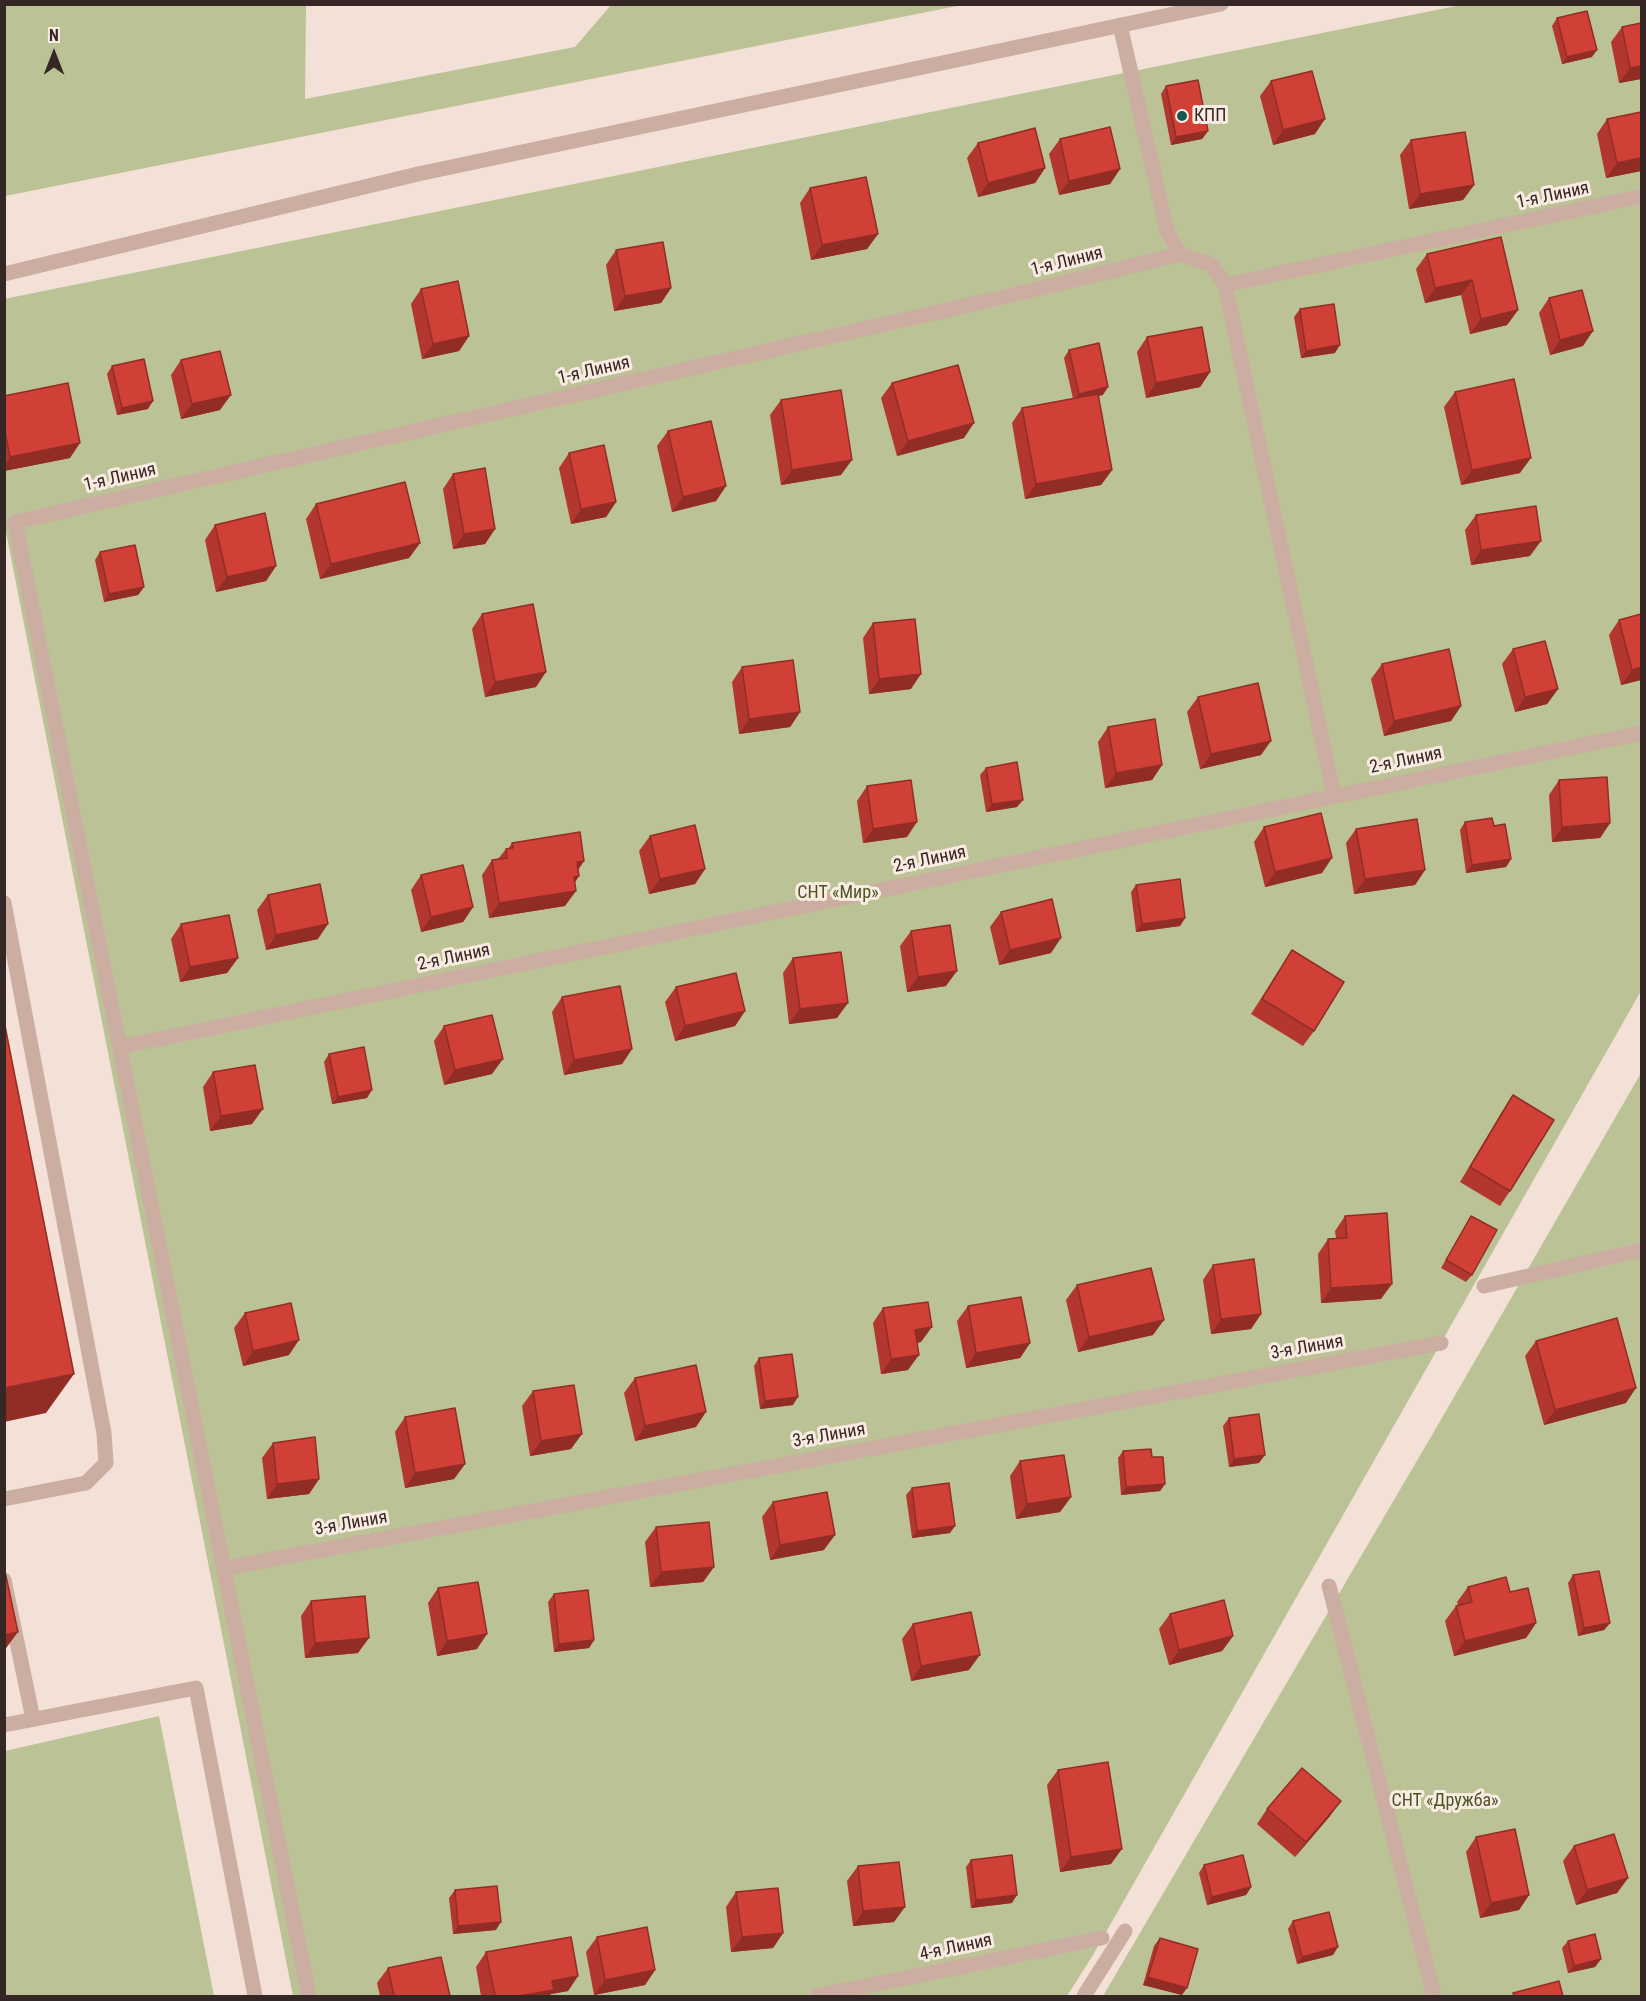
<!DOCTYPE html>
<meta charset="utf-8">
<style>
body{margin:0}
#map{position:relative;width:1646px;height:2001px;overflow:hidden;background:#f3e0d6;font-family:"Roboto Condensed",sans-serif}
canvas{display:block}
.frame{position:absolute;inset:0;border:6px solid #352725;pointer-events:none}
.north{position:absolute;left:24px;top:24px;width:60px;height:60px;-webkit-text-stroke:4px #faebe2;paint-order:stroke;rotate:0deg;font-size:16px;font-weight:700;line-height:24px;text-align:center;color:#352725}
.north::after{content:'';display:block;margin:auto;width:21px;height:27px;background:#352725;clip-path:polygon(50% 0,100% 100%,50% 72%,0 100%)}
</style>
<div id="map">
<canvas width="1646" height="2001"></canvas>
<div class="frame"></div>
<div class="north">N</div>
</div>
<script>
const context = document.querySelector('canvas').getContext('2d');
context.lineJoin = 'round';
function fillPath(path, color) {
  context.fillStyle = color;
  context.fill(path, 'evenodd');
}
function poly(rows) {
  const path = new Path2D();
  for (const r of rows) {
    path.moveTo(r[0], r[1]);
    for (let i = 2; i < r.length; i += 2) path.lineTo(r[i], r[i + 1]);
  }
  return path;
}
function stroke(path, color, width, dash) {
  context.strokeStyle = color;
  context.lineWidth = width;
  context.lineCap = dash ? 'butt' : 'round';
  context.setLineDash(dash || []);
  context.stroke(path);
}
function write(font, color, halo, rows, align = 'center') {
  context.font = font + ' "Roboto Condensed",sans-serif';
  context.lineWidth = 6;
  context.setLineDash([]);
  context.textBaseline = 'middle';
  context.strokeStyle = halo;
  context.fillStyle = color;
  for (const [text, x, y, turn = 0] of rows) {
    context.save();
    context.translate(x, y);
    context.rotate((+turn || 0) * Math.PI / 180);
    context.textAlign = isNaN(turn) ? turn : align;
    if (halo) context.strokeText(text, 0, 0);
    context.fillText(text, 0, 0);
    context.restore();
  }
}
const green = poly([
 [5,4,306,5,305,99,575,47,611,5,962,5,5,196],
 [1461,5,1641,5,1641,991,1093,1955,1067,1996,293,1996,5,527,4,299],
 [1641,1073,1641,1996,1103,1996,1435,1430],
 [159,1716,214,1996,5,1996,5,1751]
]);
const minor = poly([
 [1120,25,1167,231,1180,254,1212,265,1225,285,1334,796],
 [4,274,418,174,1221,4],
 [1225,285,1642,196],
 [4,903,104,1433,106,1463,86,1483,4,1499],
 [120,1047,1642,733],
 [1484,1286,1642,1250],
 [224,1568,1441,1343],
 [4,1580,33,1719],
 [1329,1586,1434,1996],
 [4,1725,196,1688,255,1996],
 [309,1996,15,522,1004,297,1180,254],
 [817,1996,1102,1938],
 [1084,1996,1125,1931]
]);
const wall = poly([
 [1557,18,1592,57,1562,64,1552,26],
 [1641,23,1641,79,1619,83,1611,42,1622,27],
 [1271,81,1315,134,1273,145,1260,96],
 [1166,86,1208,131,1202,139,1171,145,1161,94],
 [1641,112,1641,171,1606,178,1597,134,1607,119],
 [1060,139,1120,169,1110,184,1059,195,1049,154],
 [1411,140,1474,185,1463,200,1409,209,1400,155],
 [978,143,1045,168,1035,183,978,197,967,158],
 [810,188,878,234,867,249,811,260,800,203],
 [1501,237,1518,310,1507,325,1470,334,1461,295,1425,303,1416,269,1427,254],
 [616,250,671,288,661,303,614,311,606,265],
 [421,289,469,336,459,351,422,359,411,304],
 [1549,298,1583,346,1550,355,1539,313],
 [1300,309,1335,353,1301,358,1294,317],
 [1147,337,1210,372,1200,387,1146,398,1137,352],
 [1069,350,1103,395,1098,396,1112,470,1101,485,1025,499,1012,423,1022,408,1073,399,1064,358],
 [181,360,220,410,181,419,171,375],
 [112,366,148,409,117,415,107,374],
 [892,383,964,438,897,456,881,398],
 [1455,392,1520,473,1461,485,1444,407],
 [4,396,70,458,4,471],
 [781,400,841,475,781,485,770,415],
 [668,431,726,486,716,501,672,512,657,446],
 [569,453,616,502,606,517,571,524,559,468],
 [453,474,495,529,485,544,453,549,443,489],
 [316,504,420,543,409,558,320,579,306,519],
 [1476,515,1530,556,1471,565,1465,530],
 [215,525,276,566,266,581,216,592,205,540],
 [100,552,144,587,138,595,104,602,95,560],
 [482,614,536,687,485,697,472,629],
 [1619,620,1641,680,1621,685,1609,635],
 [873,623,911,689,869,694,863,638],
 [1513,649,1558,689,1547,704,1515,712,1502,664],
 [1382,664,1461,706,1451,721,1384,736,1371,679],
 [742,667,800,712,790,727,739,734,732,682],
 [1198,697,1261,755,1200,769,1187,712],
 [1108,727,1162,765,1152,780,1105,788,1098,742],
 [986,768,1017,807,986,812,980,775],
 [1559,780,1610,823,1600,838,1552,842,1549,795],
 [867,786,907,837,863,843,857,801],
 [1465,822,1494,826,1511,859,1506,867,1466,873,1460,830],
 [1264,827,1322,873,1265,887,1254,842],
 [1356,829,1425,870,1415,885,1354,894,1346,843],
 [650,836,705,869,695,884,649,894,639,851],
 [512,843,584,861,578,869,579,876,574,883,565,906,489,918,482,875,492,860,498,859,506,849,508,849],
 [421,875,473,907,463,922,421,932,411,890],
 [1136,885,1185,918,1180,926,1136,932,1131,892],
 [268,895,318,939,266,950,257,910],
 [1001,912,1051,953,999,965,990,927],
 [181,924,238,958,227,973,180,982,171,939],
 [911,931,946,986,907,992,900,946],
 [1292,950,1314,1031,1303,1046,1251,1014],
 [793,958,837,1018,789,1024,783,973],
 [676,987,745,1011,735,1026,675,1041,665,1002],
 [562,997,632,1049,622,1064,564,1075,552,1012],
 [444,1026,492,1074,444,1085,434,1041],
 [329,1054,367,1098,332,1104,324,1062],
 [213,1072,252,1124,210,1131,203,1087],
 [1513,1095,1510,1191,1500,1206,1460,1182,1503,1110],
 [1345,1216,1381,1299,1321,1303,1318,1254,1328,1239,1336,1238,1335,1231],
 [1471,1216,1472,1275,1466,1282,1441,1268],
 [1213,1265,1261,1314,1251,1329,1211,1334,1203,1280],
 [1077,1285,1153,1335,1078,1352,1066,1300],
 [968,1306,1030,1343,1020,1358,966,1368,957,1321],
 [883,1308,921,1342,917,1343,908,1370,881,1374,873,1323],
 [245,1313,289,1355,243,1366,234,1328],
 [1536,1341,1626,1403,1544,1425,1525,1356],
 [759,1358,793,1405,760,1409,754,1366],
 [635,1378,696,1427,635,1441,624,1393],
 [533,1391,571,1449,530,1456,522,1406],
 [405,1417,465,1464,454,1479,405,1488,395,1432],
 [1229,1418,1259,1463,1229,1467,1223,1426],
 [273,1443,319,1479,309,1494,267,1499,262,1458],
 [1123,1451,1152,1457,1165,1484,1160,1491,1121,1495,1118,1458],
 [1020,1461,1071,1497,1060,1512,1016,1519,1010,1476],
 [912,1488,950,1533,912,1538,906,1495],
 [773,1502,824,1550,770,1560,762,1517],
 [656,1527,714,1567,703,1582,650,1587,645,1542],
 [1573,1575,1610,1623,1604,1630,1578,1636,1568,1583],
 [1468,1587,1510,1592,1536,1623,1526,1638,1454,1656,1445,1621,1456,1606,1458,1605,1457,1602],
 [438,1588,477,1649,437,1656,428,1603],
 [554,1594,594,1640,589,1648,554,1652,548,1602],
 [311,1601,358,1653,305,1658,301,1616],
 [1170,1614,1233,1636,1222,1651,1169,1665,1159,1629],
 [913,1624,969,1670,911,1681,902,1639],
 [1058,1770,1111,1864,1060,1872,1047,1785],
 [1267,1809,1330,1816,1295,1857,1257,1824],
 [1476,1837,1529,1895,1519,1910,1480,1918,1466,1852],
 [1574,1846,1628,1878,1617,1893,1576,1905,1563,1861],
 [971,1860,1012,1903,971,1908,966,1867],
 [1204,1865,1251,1887,1246,1895,1207,1905,1199,1873],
 [858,1866,894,1922,853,1926,847,1881],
 [455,1890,496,1930,453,1934,449,1898],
 [736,1892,783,1933,773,1948,731,1952,726,1907],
 [1293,1921,1333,1955,1297,1964,1288,1929],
 [597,1937,655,1970,645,1985,594,1995,586,1952],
 [1160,1938,1182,1995,1143,1985,1154,1946],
 [1568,1941,1601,1959,1595,1967,1568,1973,1562,1948],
 [486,1952,578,1976,568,1991,551,1994,549,1996,481,1996,476,1967],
 [388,1968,450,1996,380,1996,377,1983]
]);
const shadedWall = poly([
 [1597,50,1592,57,1562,64,1567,57],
 [1641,66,1641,79,1619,83,1630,68],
 [1325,119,1315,134,1273,145,1283,130],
 [1208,131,1202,139,1171,145,1176,137],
 [1641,158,1641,171,1606,178,1617,163],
 [1045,168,1035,183,978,197,988,183],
 [1120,169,1110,184,1059,195,1069,181],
 [1474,185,1463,200,1409,209,1420,194],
 [878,234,867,249,811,260,822,245],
 [1472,280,1461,295,1425,303,1435,288],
 [671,288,661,303,614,311,625,296],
 [1518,310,1507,325,1470,334,1481,319],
 [1593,331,1583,346,1550,355,1560,340],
 [469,336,459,351,422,359,433,344],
 [1340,345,1335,353,1301,358,1306,351],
 [1210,372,1200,387,1146,398,1156,383],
 [1108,387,1103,395,1073,401,1079,394],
 [231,395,220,410,181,419,192,404],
 [153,401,148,409,117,415,122,408],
 [974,423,964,438,897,456,908,441],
 [80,443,70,458,4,471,4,466,10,457],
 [1531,458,1520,473,1461,485,1472,470],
 [852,460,841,475,781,485,792,470],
 [1112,470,1101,485,1025,499,1036,484],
 [726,486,716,501,672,512,683,497],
 [616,502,606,517,571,524,581,509],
 [495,529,485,544,453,549,464,534],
 [1541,541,1530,556,1471,565,1481,550],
 [420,543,409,558,320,579,331,564],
 [276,566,266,581,216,592,227,577],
 [144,587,138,595,104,602,109,594],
 [1641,667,1641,680,1621,685,1632,670],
 [546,672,536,687,485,697,495,682],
 [921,674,911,689,869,694,879,679],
 [1558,689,1547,704,1515,712,1525,697],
 [1461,706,1451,721,1384,736,1394,721],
 [800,712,790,727,739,734,749,719],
 [1271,741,1261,755,1200,769,1211,754],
 [1162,765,1152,780,1105,788,1116,773],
 [1023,800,1017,807,986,812,992,804],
 [917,822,907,837,863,843,873,829],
 [1610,823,1600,838,1552,842,1562,827],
 [1332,858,1322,873,1265,887,1275,872],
 [1511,859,1506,867,1466,873,1472,865],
 [584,861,574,876,577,862],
 [705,869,695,884,649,894,660,879],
 [1425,870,1415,885,1354,894,1365,879],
 [579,876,569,891,574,877],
 [576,891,565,906,489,918,499,903],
 [473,907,463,922,421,932,431,917],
 [1185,918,1180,926,1136,932,1142,924],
 [328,924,318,939,266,950,276,935],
 [1061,938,1051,953,999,965,1010,950],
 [238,958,227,973,180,982,190,967],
 [957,971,946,986,907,992,918,977],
 [848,1003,837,1018,789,1024,800,1009],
 [745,1011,735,1026,675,1041,685,1026],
 [632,1049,622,1064,564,1075,574,1060],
 [503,1059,492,1074,444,1085,455,1070],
 [372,1090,367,1098,332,1104,338,1097],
 [263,1109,252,1124,210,1131,221,1116],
 [1392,1284,1381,1299,1321,1303,1331,1288],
 [1261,1314,1251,1329,1211,1334,1221,1319],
 [1164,1320,1153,1335,1078,1352,1089,1337],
 [932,1327,921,1342,905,1345,915,1330],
 [299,1340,289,1355,243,1366,253,1351],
 [1030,1343,1020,1358,966,1368,976,1353],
 [919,1355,908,1370,881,1374,891,1359],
 [74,1374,46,1413,4,1422,4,1388],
 [1636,1388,1626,1403,1544,1425,1555,1410],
 [798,1397,793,1405,760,1409,765,1401],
 [706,1412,696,1427,635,1441,645,1426],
 [582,1434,571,1449,530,1456,541,1441],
 [1265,1455,1259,1463,1229,1467,1234,1459],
 [465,1464,454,1479,405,1488,415,1473],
 [319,1479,309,1494,267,1499,277,1484],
 [1165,1484,1160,1491,1121,1495,1126,1487],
 [1071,1497,1060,1512,1016,1519,1027,1504],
 [955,1526,950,1533,912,1538,917,1531],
 [835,1535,824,1550,770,1560,780,1545],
 [714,1567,703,1582,650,1587,661,1572],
 [1536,1623,1526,1638,1454,1656,1465,1641],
 [1610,1623,1604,1630,1578,1636,1584,1628],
 [18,1632,4,1651,4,1635],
 [487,1634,477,1649,437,1656,447,1641],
 [1233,1636,1222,1651,1169,1665,1179,1650],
 [369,1638,358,1653,305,1658,315,1643],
 [594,1640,589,1648,554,1652,559,1644],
 [980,1655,969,1670,911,1681,921,1666],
 [1341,1801,1330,1816,1295,1857,1306,1842],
 [1122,1849,1111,1864,1060,1872,1071,1857],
 [1628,1878,1617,1893,1576,1905,1587,1890],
 [1251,1887,1246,1895,1207,1905,1212,1897],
 [1017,1895,1012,1903,971,1908,976,1900],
 [1529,1895,1519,1910,1480,1918,1491,1903],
 [905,1907,894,1922,853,1926,863,1911],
 [501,1922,496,1930,453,1934,458,1926],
 [783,1933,773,1948,731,1952,742,1937],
 [1338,1947,1333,1955,1297,1964,1302,1957],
 [1601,1959,1595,1967,1568,1973,1574,1966],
 [655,1970,645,1985,594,1995,605,1980],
 [578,1976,568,1991,551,1994,549,1996,519,1996,552,1981],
 [1148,1977,1187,1988,1182,1995,1143,1985]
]);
const building = poly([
 [1587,11,1597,50,1567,57,1557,18,1587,11],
 [1641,23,1641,66,1630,68,1622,27,1641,23],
 [1312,71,1325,119,1283,130,1271,81,1312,71],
 [1198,80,1208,131,1176,137,1166,86,1198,80],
 [1641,112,1641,158,1617,163,1607,119,1641,112],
 [1110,127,1120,169,1069,181,1060,139,1110,127],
 [1035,128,1045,168,988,183,978,143,1035,128],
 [1465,132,1474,185,1420,194,1411,140,1465,132],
 [866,177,878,234,822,245,810,188,866,177],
 [1501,237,1518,310,1481,319,1472,280,1435,288,1427,254,1501,237],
 [663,242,671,288,625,296,616,250,663,242],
 [458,281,469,336,433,344,421,289,458,281],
 [1582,290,1593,331,1560,340,1549,298,1582,290],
 [1334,304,1340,345,1306,351,1300,309,1334,304],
 [1202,327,1210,372,1156,383,1147,337,1202,327],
 [1099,343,1108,387,1079,394,1069,350,1099,343],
 [220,351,231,395,192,404,181,360,220,351],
 [144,359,153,401,122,408,112,366,144,359],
 [958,365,974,423,908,441,892,383,958,365],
 [1514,379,1531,458,1472,470,1455,392,1514,379],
 [68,383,80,443,10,457,4,428,4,396,68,383],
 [841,390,852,460,792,470,781,400,841,390],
 [1098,394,1112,470,1036,484,1022,408,1098,394],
 [711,421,726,486,683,497,668,431,711,421],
 [604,445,616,502,581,509,569,453,604,445],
 [485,468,495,529,464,534,453,474,485,468],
 [405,482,420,543,331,564,316,504,405,482],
 [1536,506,1541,541,1481,550,1476,515,1536,506],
 [265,513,276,566,227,577,215,525,265,513],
 [135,545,144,587,109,594,100,552,135,545],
 [533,604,546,672,495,682,482,614,533,604],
 [1641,614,1641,667,1632,670,1619,620,1641,614],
 [915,619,921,674,879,679,873,623,915,619],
 [1545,641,1558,689,1525,697,1513,649,1545,641],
 [1449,649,1461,706,1394,721,1382,664,1449,649],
 [793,660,800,712,749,719,742,667,793,660],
 [1258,683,1271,741,1211,754,1198,697,1258,683],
 [1155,719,1162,765,1116,773,1108,727,1155,719],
 [1017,762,1023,800,992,804,986,768,1017,762],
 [1607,777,1610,823,1562,827,1559,780,1607,777],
 [911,780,917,822,873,829,867,786,911,780],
 [1321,813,1332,858,1275,872,1264,827,1321,813],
 [1492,818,1494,826,1505,824,1511,859,1472,865,1465,822,1492,818],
 [1417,819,1425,870,1365,879,1356,829,1417,819],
 [695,825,705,869,660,879,650,836,695,825],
 [580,832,584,861,577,862,579,876,574,877,576,891,499,903,492,860,507,858,506,849,513,848,512,843,580,832],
 [463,865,473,907,431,917,421,875,463,865],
 [1180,879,1185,918,1142,924,1136,885,1180,879],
 [320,884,328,924,276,935,268,895,320,884],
 [1052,899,1061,938,1010,950,1001,912,1052,899],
 [229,915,238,958,190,967,181,924,229,915],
 [950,925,957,971,918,977,911,931,950,925],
 [1292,950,1344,982,1314,1031,1262,999,1292,950],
 [841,952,848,1003,800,1009,793,958,841,952],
 [736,973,745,1011,685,1026,676,987,736,973],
 [620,986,632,1049,574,1060,562,997,620,986],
 [492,1015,503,1059,455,1070,444,1026,492,1015],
 [4,1021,74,1374,4,1388,4,1021],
 [364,1047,372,1090,338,1097,329,1054,364,1047],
 [255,1065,263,1109,221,1116,213,1072,255,1065],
 [1513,1095,1554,1120,1510,1191,1470,1167,1513,1095],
 [1387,1213,1392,1284,1331,1288,1328,1239,1347,1238,1345,1216,1387,1213],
 [1471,1216,1497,1230,1472,1275,1446,1260,1471,1216],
 [1254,1259,1261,1314,1221,1319,1213,1265,1254,1259],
 [1151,1268,1164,1320,1089,1337,1077,1285,1151,1268],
 [1021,1297,1030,1343,976,1353,968,1306,1021,1297],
 [928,1302,932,1327,915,1330,919,1355,891,1359,883,1308,928,1302],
 [291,1303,299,1340,253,1351,245,1313,291,1303],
 [1617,1318,1636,1388,1555,1410,1536,1341,1617,1318],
 [792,1354,798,1397,765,1401,759,1358,792,1354],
 [696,1365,706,1412,645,1426,635,1378,696,1365],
 [574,1385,582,1434,541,1441,533,1391,574,1385],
 [455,1408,465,1464,415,1473,405,1417,455,1408],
 [1259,1414,1265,1455,1234,1459,1229,1418,1259,1414],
 [315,1437,319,1479,277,1484,273,1443,315,1437],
 [1151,1449,1152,1457,1163,1457,1165,1484,1126,1487,1123,1451,1151,1449],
 [1064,1455,1071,1497,1027,1504,1020,1461,1064,1455],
 [949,1483,955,1526,917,1531,912,1488,949,1483],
 [827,1492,835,1535,780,1545,773,1502,827,1492],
 [709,1522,714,1567,661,1572,656,1527,709,1522],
 [4,1567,18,1632,4,1635,4,1567],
 [1599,1571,1610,1623,1584,1628,1573,1575,1599,1571],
 [1506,1577,1510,1592,1528,1588,1536,1623,1465,1641,1456,1606,1472,1602,1468,1587,1506,1577],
 [478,1582,487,1634,447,1641,438,1588,478,1582],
 [588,1590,594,1640,559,1644,554,1594,588,1590],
 [365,1596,369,1638,315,1643,311,1601,365,1596],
 [1224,1600,1233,1636,1179,1650,1170,1614,1224,1600],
 [971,1612,980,1655,921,1666,913,1624,971,1612],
 [1108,1762,1122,1849,1071,1857,1058,1770,1108,1762],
 [1302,1768,1341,1801,1306,1842,1267,1809,1302,1768],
 [1515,1829,1529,1895,1491,1903,1476,1837,1515,1829],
 [1614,1834,1628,1878,1587,1890,1574,1846,1614,1834],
 [1012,1855,1017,1895,976,1900,971,1860,1012,1855],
 [1243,1855,1251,1887,1212,1897,1204,1865,1243,1855],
 [899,1862,905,1907,863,1911,858,1866,899,1862],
 [497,1886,501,1922,458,1926,455,1890,497,1886],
 [778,1888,783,1933,742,1937,736,1892,778,1888],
 [1329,1912,1338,1947,1302,1957,1293,1921,1329,1912],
 [647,1927,655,1970,605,1980,597,1937,647,1927],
 [1595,1934,1601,1959,1574,1966,1568,1941,1595,1934],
 [571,1937,578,1976,552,1981,554,1990,519,1996,495,1996,486,1952,571,1937],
 [1160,1938,1198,1949,1187,1988,1148,1977,1160,1938],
 [441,1957,450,1996,394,1996,388,1968,441,1957],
 [1559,1981,1563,1996,1514,1996,1513,1993,1559,1981]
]);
const markers = [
 [1182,116,6,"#175952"]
];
const poiNames = [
 ["КПП",1194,116]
];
const streetNames = [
 ["1-я Линия",1553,196,-12],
 ["1-я Линия",1067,262,-14],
 ["1-я Линия",594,371,-13],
 ["1-я Линия",120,478,-13],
 ["2-я Линия",1406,761,-12],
 ["2-я Линия",930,860,-12],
 ["2-я Линия",454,958,-12],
 ["3-я Линия",1307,1348,-10],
 ["3-я Линия",829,1436,-10],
 ["3-я Линия",351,1524,-10],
 ["4-я Линия",956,1948,-12]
];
const parkNames = [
 ["СНТ «Мир»",838,893],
 ["СНТ «Дружба»",1445,1801]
];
fillPath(green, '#bbc295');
stroke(minor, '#cbada1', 15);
fillPath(wall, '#b3372f');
fillPath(shadedWall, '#922d26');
fillPath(building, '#d04037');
stroke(building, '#922d26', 1.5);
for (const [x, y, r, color] of markers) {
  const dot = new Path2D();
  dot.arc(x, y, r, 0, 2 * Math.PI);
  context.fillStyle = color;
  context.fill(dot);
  stroke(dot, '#faebe2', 2);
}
write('18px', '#352725', '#faebe2', poiNames, 'left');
write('18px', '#352725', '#faebe2', streetNames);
write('18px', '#4c5527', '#faebe2', parkNames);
</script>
